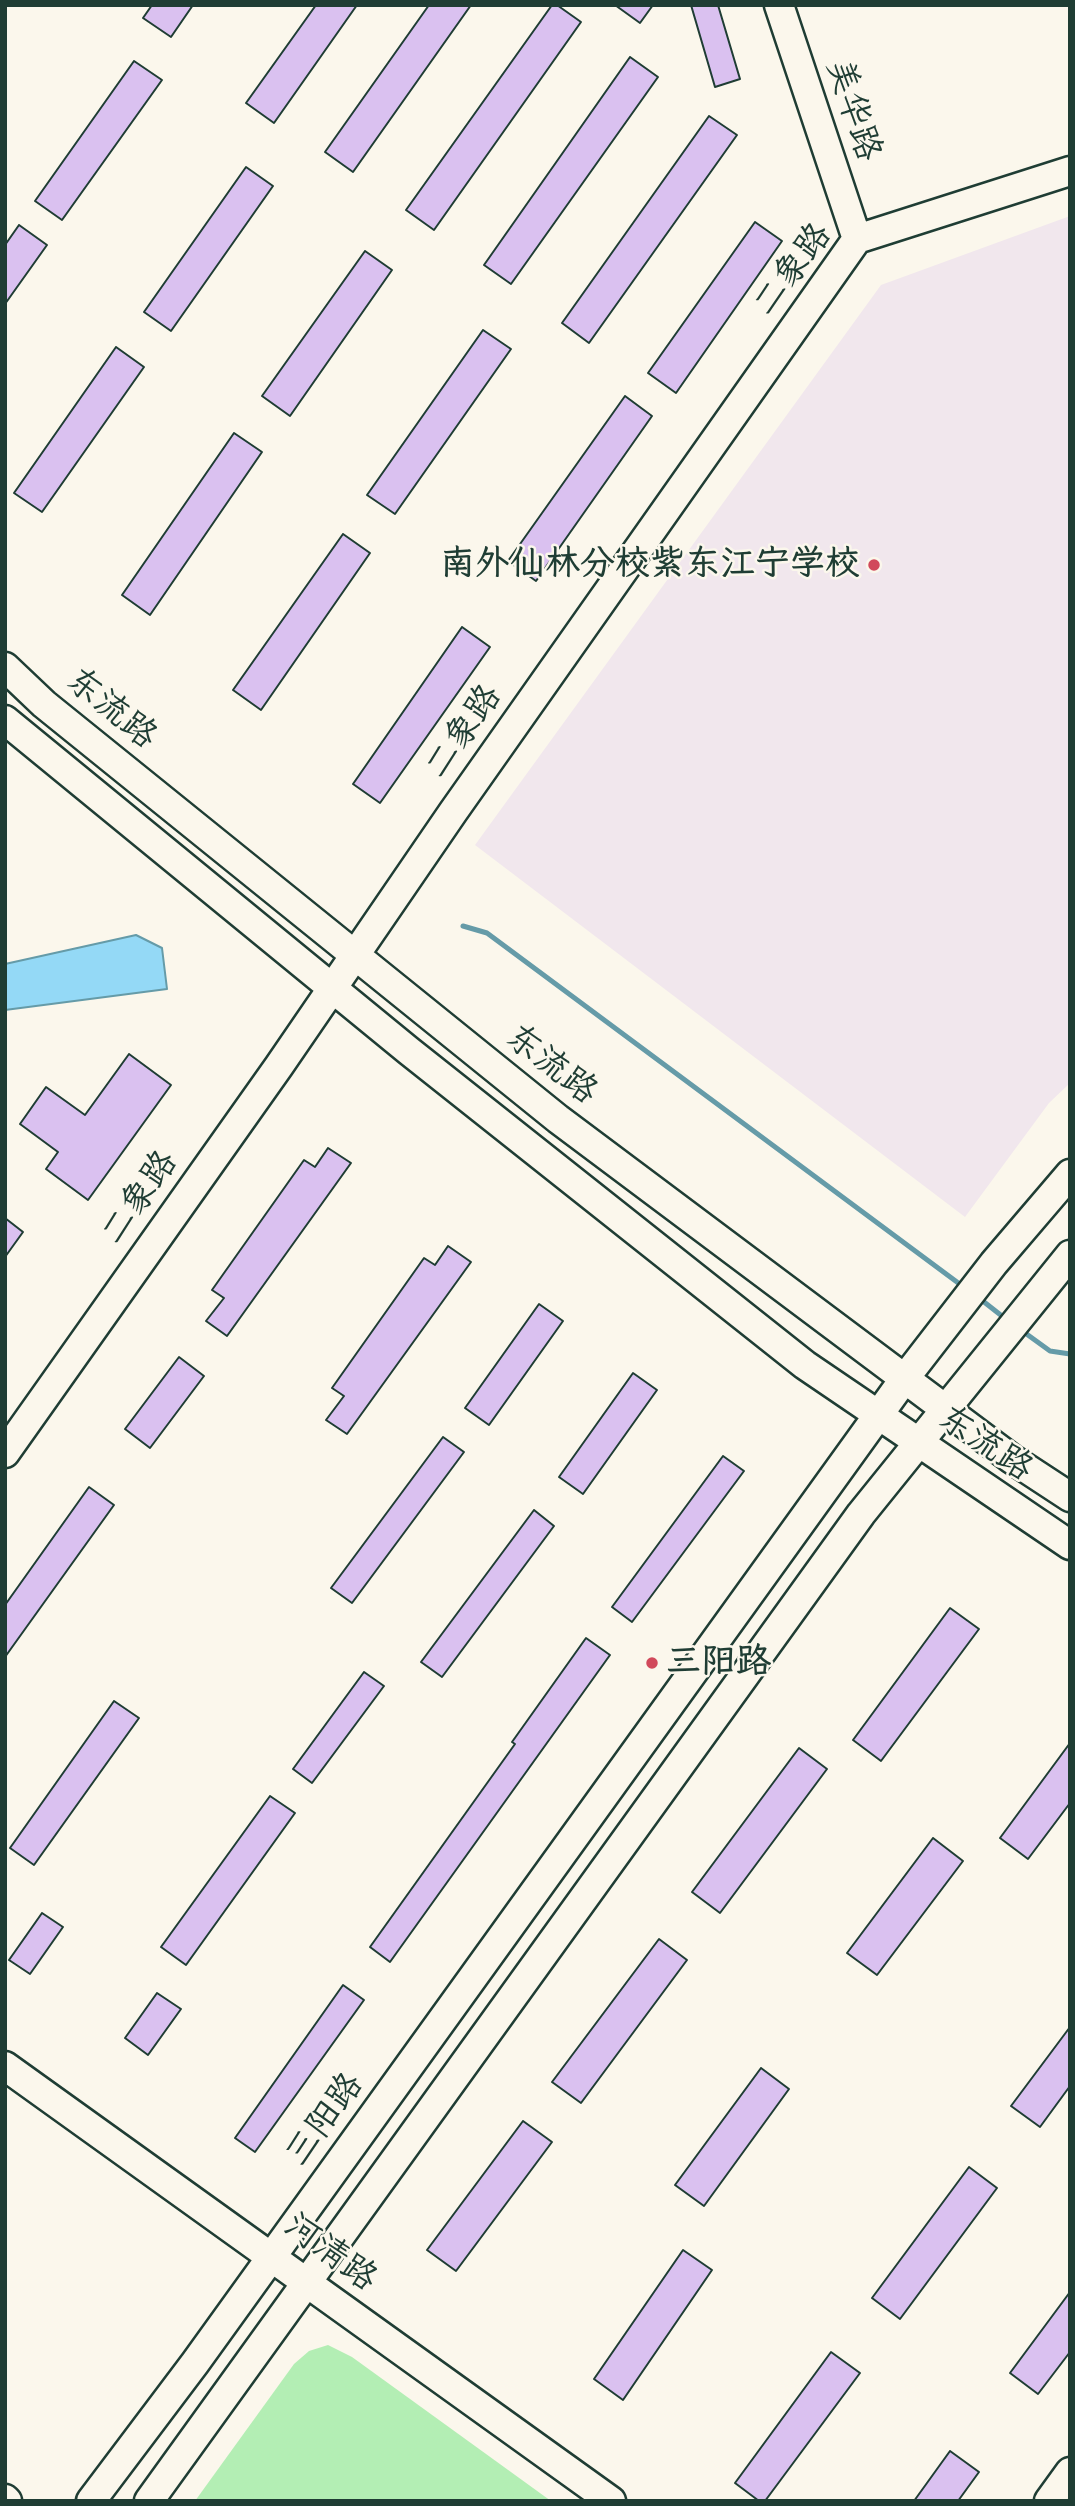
<!DOCTYPE html>
<meta charset="utf-8">
<style>
body{margin:0}
#map{position:relative;width:1075px;height:2506px;overflow:hidden;background:#fbf7ec;font-family:Caveat,sans-serif}
canvas{display:block}
.frame{position:absolute;inset:0;border:7px solid #1f3d34;pointer-events:none}
</style>
<div id="map">
<canvas width="1075" height="2506"></canvas>
<div class="frame"></div>
</div>
<script>
const context = document.querySelector('canvas').getContext('2d');
context.lineJoin = 'round';
function fillPath(path, color) {
  context.fillStyle = color;
  context.fill(path, 'evenodd');
}
function poly(rows) {
  const path = new Path2D();
  for (const r of rows) {
    path.moveTo(r[0], r[1]);
    for (let i = 2; i < r.length; i += 2) path.lineTo(r[i], r[i + 1]);
  }
  return path;
}
function stroke(path, color, width, dash) {
  context.strokeStyle = color;
  context.lineWidth = width;
  context.lineCap = dash ? 'butt' : 'round';
  context.setLineDash(dash || []);
  context.stroke(path);
}
function write(font, color, halo, rows, align = 'center') {
  context.font = font + ' Caveat,"LXGW WenKai TC",sans-serif';
  context.lineWidth = 5;
  context.setLineDash([]);
  context.textBaseline = 'middle';
  context.strokeStyle = halo;
  context.fillStyle = color;
  for (const [text, x, y, turn = 0] of rows) {
    context.save();
    context.translate(x, y);
    context.rotate((+turn || 0) * Math.PI / 180);
    context.textAlign = isNaN(turn) ? turn : align;
    if (halo) context.strokeText(text, 0, 0);
    context.fillText(text, 0, 0);
    context.restore();
  }
}
const built = poly([
 [1070,216,1070,1083,1049,1103,965,1217,475,845,881,285]
]);
const green = poly([
 [328,2345,352,2357,551,2501,195,2501,294,2364,309,2351]
]);
const water = poly([
 [136,935,162,948,167,989,5,1010,5,964,136,935]
]);
const stream = poly([
 [463,926,487,933,965,1288],
 [979,1298,1007,1320],
 [1021,1330,1050,1351,1070,1354]
]);
const building = poly([
 [152,5,193,5,171,37,143,18,152,5],
 [316,5,357,5,274,123,246,103,316,5],
 [429,5,471,5,353,172,325,152,429,5],
 [552,5,557,5,581,22,434,230,406,210,552,5],
 [615,5,653,5,640,23,615,5],
 [691,5,718,5,740,79,715,87,691,5],
 [630,57,658,77,511,284,484,265,630,57],
 [134,61,162,80,62,220,35,201,134,61],
 [709,116,737,135,589,343,562,323,709,116],
 [246,167,273,186,171,331,144,312,246,167],
 [755,222,782,241,676,393,648,373,755,222],
 [19,225,47,245,5,304,5,245,19,225],
 [365,251,392,270,290,416,262,396,365,251],
 [483,330,511,349,395,514,367,495,483,330],
 [116,347,144,367,42,512,14,493,116,347],
 [625,396,652,416,536,581,508,561,625,396],
 [234,433,262,452,150,615,122,595,234,433],
 [343,534,370,553,261,710,233,690,343,534],
 [462,627,490,647,380,803,353,784,462,627],
 [129,1054,171,1085,88,1200,46,1169,58,1152,20,1124,46,1087,85,1115,129,1054],
 [328,1148,351,1163,227,1336,206,1321,224,1298,212,1290,304,1160,315,1167,328,1148],
 [5,1218,23,1232,5,1257,5,1218],
 [448,1246,471,1262,347,1434,326,1420,344,1396,332,1388,424,1258,435,1265,448,1246],
 [539,1304,563,1321,489,1425,465,1408,539,1304],
 [179,1357,204,1376,150,1448,125,1429,179,1357],
 [633,1373,657,1390,583,1494,559,1477,633,1373],
 [443,1437,464,1452,352,1603,331,1588,443,1437],
 [723,1456,744,1471,632,1622,612,1607,723,1456],
 [89,1487,114,1505,5,1657,5,1605,89,1487],
 [534,1510,554,1526,442,1677,421,1662,534,1510],
 [950,1608,979,1629,881,1761,853,1740,950,1608],
 [586,1638,610,1655,390,1962,370,1947,515,1744,512,1742,586,1638],
 [364,1672,384,1686,312,1783,293,1769,364,1672],
 [114,1701,139,1718,34,1865,10,1848,114,1701],
 [1070,1743,1070,1803,1028,1859,1000,1838,1070,1743],
 [799,1748,827,1769,720,1913,692,1892,799,1748],
 [270,1796,295,1813,186,1965,161,1947,270,1796],
 [933,1838,963,1861,877,1975,847,1953,933,1838],
 [42,1913,63,1927,30,1974,9,1960,42,1913],
 [659,1939,687,1960,581,2103,552,2082,659,1939],
 [343,1985,364,2000,255,2152,235,2138,343,1985],
 [157,1993,181,2009,148,2055,125,2038,157,1993],
 [1070,2027,1070,2086,1040,2127,1011,2106,1070,2027],
 [761,2068,789,2089,704,2206,675,2185,761,2068],
 [523,2121,552,2142,456,2271,427,2250,523,2121],
 [969,2167,997,2188,900,2319,872,2298,969,2167],
 [683,2250,712,2270,623,2400,594,2379,683,2250],
 [1070,2292,1070,2352,1038,2394,1010,2373,1070,2292],
 [831,2352,860,2373,765,2501,759,2501,735,2483,831,2352],
 [950,2451,979,2472,958,2501,914,2501,950,2451]
]);
const secondary = poly([
 [779,5,857,239],
 [5,667,44,704,558,1119,1012,1459,1070,1497],
 [5,720,409,1051,805,1365,1070,1545],
 [5,1453,279,1066,453,812,857,239,1070,171],
 [5,2066,611,2501],
 [5,2499,7,2501],
 [91,2501,195,2363,905,1378,994,1263,1070,1174],
 [149,2501,861,1514,1070,1255],
 [1049,2501,1070,2472]
]);
const markers = [
 [874,565,7,"#d1495b"],
 [652,1663,7,"#d1495b"]
];
const streetNames = [
 ["美华路",853,110,72],
 ["二象路",793,270,-53],
 ["东流路",111,709,39],
 ["二象路",464,732,-55],
 ["东流路",551,1065,38],
 ["二象路",140,1198,-55],
 ["东流路",985,1444,34],
 ["三阳路",325,2120,-54],
 ["河清路",330,2253,36]
];
const poiNames = [
 ["南外仙林分校紫东江宁学校",860,565],
 ["三阳路",666,1663,"left"]
];
fillPath(built, '#f1e7ed');
fillPath(green, '#b3eeb4');
fillPath(water, '#94d9f6');
stroke(water, '#659ba8', 2);
stroke(stream, '#659ba8', 5);
fillPath(building, '#dac1f0');
stroke(building, '#1f3d34', 2);
stroke(secondary, '#1f3d34', 33);
stroke(secondary, '#fbf7ec', 28);
for (const [x, y, r, color] of markers) {
  const dot = new Path2D();
  dot.arc(x, y, r, 0, 2 * Math.PI);
  context.fillStyle = color;
  context.fill(dot);
  stroke(dot, '#fbf7ec', 2.5);
}
write('35px', '#1f3d34', '#fbf7ec', streetNames);
write('bold 35px', '#1f3d34', '#fbf7ec', poiNames, 'right');
</script>
